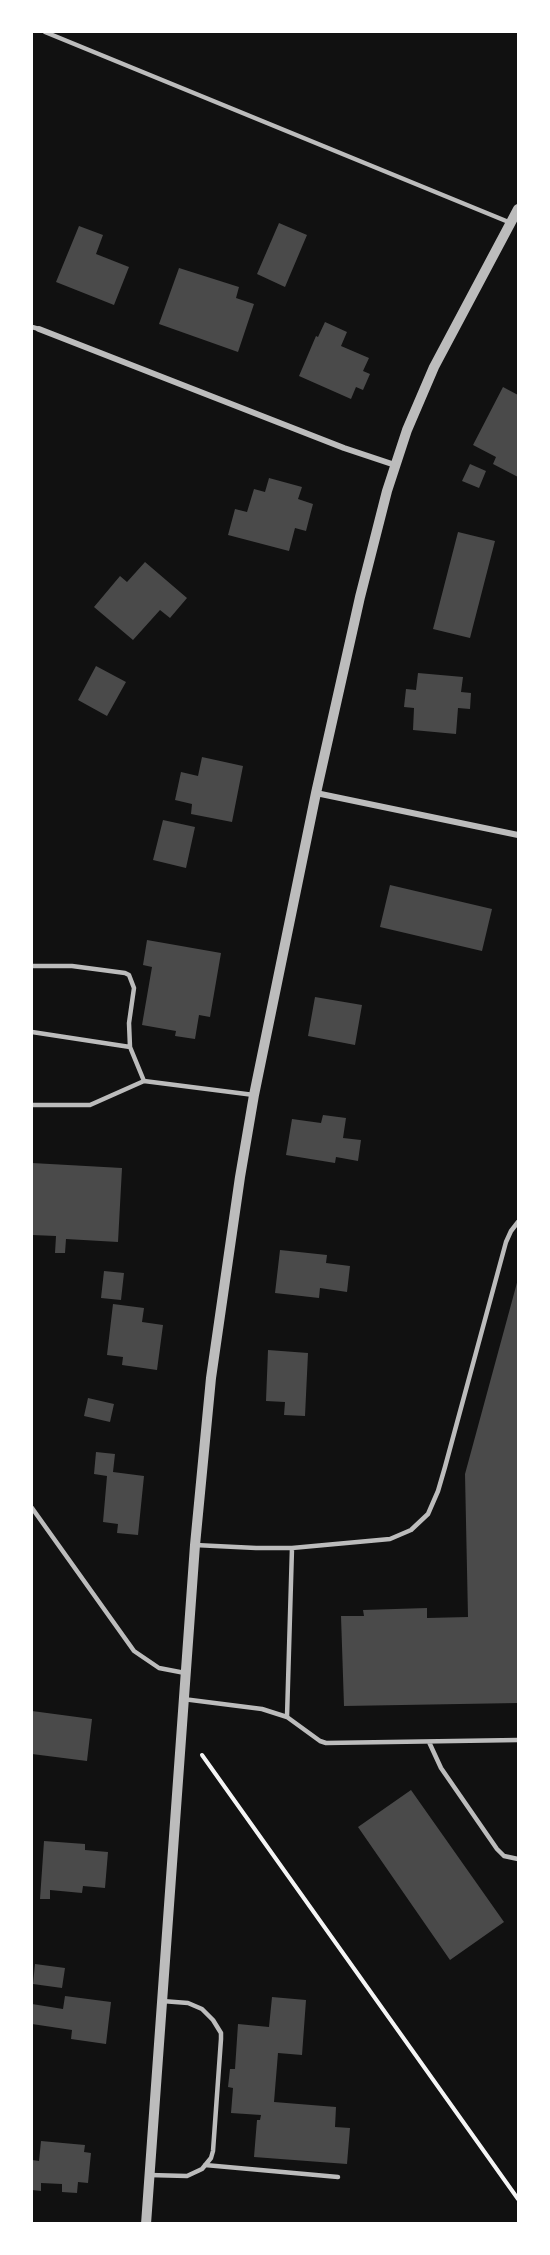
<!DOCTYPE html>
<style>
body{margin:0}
#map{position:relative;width:550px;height:2255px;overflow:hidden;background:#111;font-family:"Alegreya Sans",sans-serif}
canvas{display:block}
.frame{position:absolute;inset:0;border:33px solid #fff;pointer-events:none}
</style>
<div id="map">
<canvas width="550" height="2255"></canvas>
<div class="frame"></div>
</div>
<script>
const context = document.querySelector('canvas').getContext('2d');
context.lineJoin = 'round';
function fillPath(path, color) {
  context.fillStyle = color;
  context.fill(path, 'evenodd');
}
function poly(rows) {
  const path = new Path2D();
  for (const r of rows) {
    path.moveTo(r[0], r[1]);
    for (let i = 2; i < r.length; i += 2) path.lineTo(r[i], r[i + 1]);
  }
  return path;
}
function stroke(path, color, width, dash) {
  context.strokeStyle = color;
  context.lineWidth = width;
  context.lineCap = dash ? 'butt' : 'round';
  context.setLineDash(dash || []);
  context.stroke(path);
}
const building = poly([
 [279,223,307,235,285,287,257,274],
 [79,226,103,235,96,254,129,267,114,305,56,282],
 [179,268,239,287,236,298,254,304,238,352,159,324],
 [325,322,347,332,341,346,369,358,363,371,370,374,363,390,356,387,351,399,299,376,316,336,318,337],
 [503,387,518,395,518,477,493,464,496,457,473,445],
 [470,464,486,471,479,488,462,481],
 [269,478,302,487,298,499,313,504,306,531,295,528,289,551,228,535,235,509,247,512,254,489,265,492],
 [458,532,495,541,470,638,433,629],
 [145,562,187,598,170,618,160,610,133,640,94,607,120,576,127,582],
 [96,666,126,682,107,716,78,700],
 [418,673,463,677,461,692,471,693,470,709,458,708,456,734,413,730,414,708,404,707,406,689,416,690],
 [202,757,243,766,232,822,191,814,192,804,175,800,181,772,198,776],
 [163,820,195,827,186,868,153,860],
 [390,885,492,909,482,951,380,927],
 [147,940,221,953,210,1017,199,1015,195,1039,175,1036,176,1031,142,1025,152,967,143,965],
 [315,997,362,1005,355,1045,308,1036],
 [323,1115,346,1118,343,1138,361,1140,358,1161,336,1157,335,1163,286,1155,292,1119,321,1123],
 [32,1163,122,1168,118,1242,66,1239,65,1253,55,1253,56,1236,32,1235],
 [280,1250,327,1255,326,1263,350,1266,347,1292,320,1288,319,1298,275,1293],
 [104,1271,124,1273,121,1300,101,1298],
 [518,1279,518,1703,344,1706,341,1616,364,1616,363,1610,427,1608,427,1618,468,1617,465,1474],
 [113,1304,144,1308,142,1322,163,1325,157,1370,122,1365,123,1357,107,1355],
 [268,1350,308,1353,305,1416,284,1415,285,1402,266,1401],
 [88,1398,114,1404,110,1422,84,1416],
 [96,1452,115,1454,113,1472,144,1476,138,1535,117,1533,118,1524,103,1522,107,1476,94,1474],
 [32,1711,92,1719,87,1761,32,1754],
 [411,1790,504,1922,450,1960,358,1827],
 [44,1841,85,1844,85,1850,108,1852,105,1888,83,1886,82,1893,50,1890,50,1899,40,1899],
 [35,1964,65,1968,62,1988,33,1984],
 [65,1996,111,2002,106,2044,71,2039,72,2030,32,2024,32,2004,63,2009],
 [272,1997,306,2000,302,2055,278,2053,274,2102,336,2107,335,2127,350,2128,347,2164,254,2157,257,2120,260,2120,261,2115,231,2113,233,2088,228,2087,230,2069,235,2069,238,2024,269,2027],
 [41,2141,85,2145,84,2152,91,2153,88,2183,78,2182,77,2193,62,2192,62,2184,41,2183,41,2191,32,2190,32,2160,39,2161]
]);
const path = poly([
 [202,1755,518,2199]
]);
const service = poly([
 [45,32,511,223],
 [32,327,39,329],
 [32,966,72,966,125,973,129,975,134,988,129,1023,130,1047,144,1081],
 [32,1032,130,1047],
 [32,1105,90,1105,144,1081,254,1095],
 [32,1508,134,1651,159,1668,185,1673],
 [195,1545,256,1548,292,1548,390,1539,411,1530,428,1514,438,1491,445,1467,506,1242,511,1231,518,1222],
 [183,1699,262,1709,287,1717,320,1741,326,1743,518,1740],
 [287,1717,292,1548],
 [429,1742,441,1768,497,1849,504,1856,518,1859],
 [205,2165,338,2177],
 [149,2175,187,2176,202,2169,211,2158,213,2151,221,2039,221,2033,213,2020,202,2009,188,2003,162,2001]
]);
const minor = poly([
 [39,329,344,448,395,465],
 [316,793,518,835]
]);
const tertiary = poly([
 [146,2224,195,1545,211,1378,240,1177,254,1095,316,793,360,597,387,491,407,430,434,367,518,209]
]);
fillPath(building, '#4a4a4a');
stroke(path, '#f5f5f5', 4);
stroke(service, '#bcbcbc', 4.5);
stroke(minor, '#bcbcbc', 6);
stroke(tertiary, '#bcbcbc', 10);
</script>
